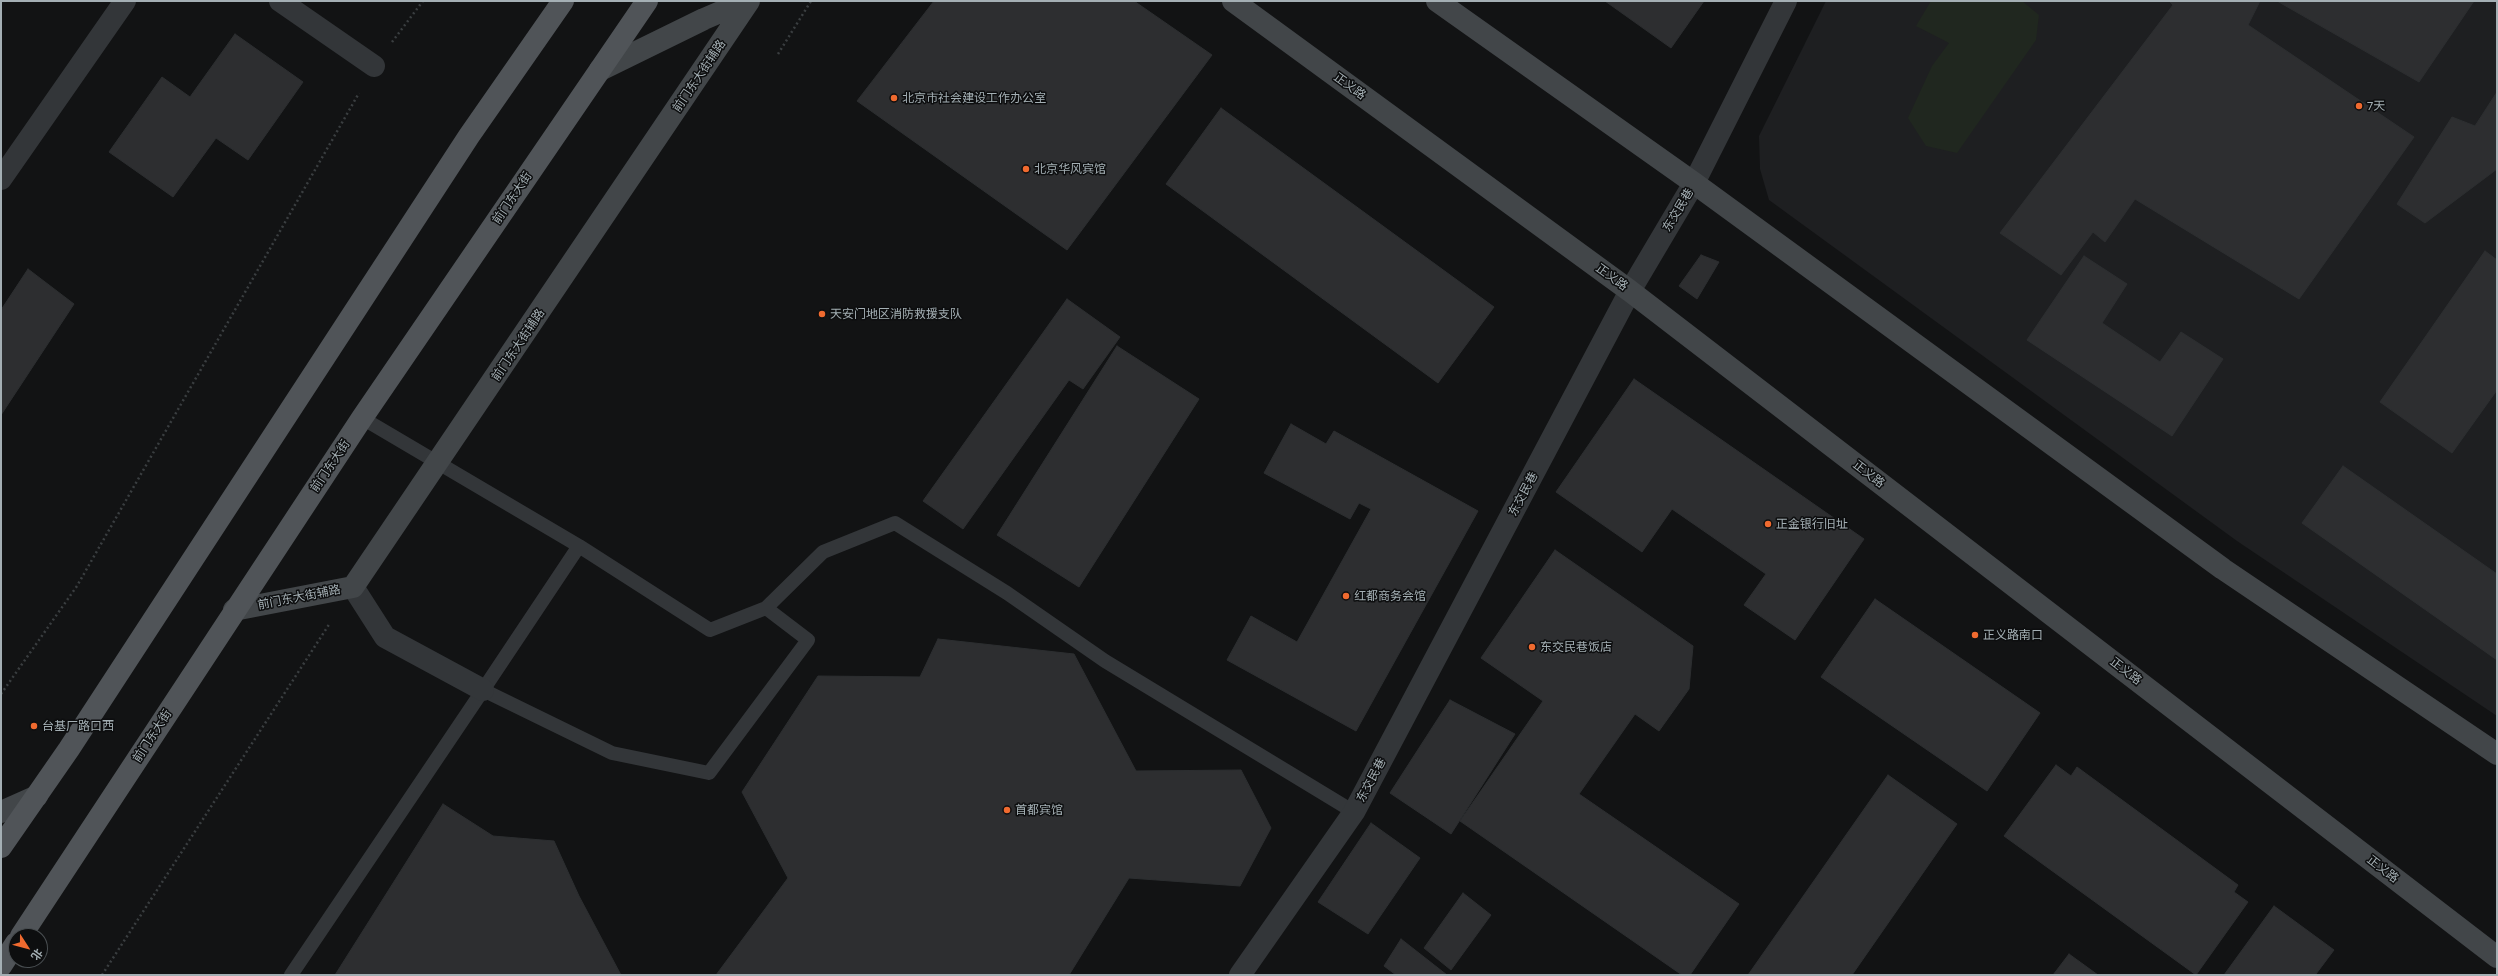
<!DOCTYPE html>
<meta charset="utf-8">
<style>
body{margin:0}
#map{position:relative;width:2498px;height:976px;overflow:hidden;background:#121314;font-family:Commissioner,"Noto Sans SC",sans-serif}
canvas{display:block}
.frame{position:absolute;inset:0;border:2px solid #a4afb4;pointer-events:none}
.north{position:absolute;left:8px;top:928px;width:40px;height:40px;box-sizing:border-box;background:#0d0e0f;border:1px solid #494e51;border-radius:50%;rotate:126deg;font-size:11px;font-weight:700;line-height:16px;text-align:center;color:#a4afb4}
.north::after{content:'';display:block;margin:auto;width:14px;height:18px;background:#f06a2f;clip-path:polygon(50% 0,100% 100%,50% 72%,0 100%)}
</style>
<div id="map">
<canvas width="2498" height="976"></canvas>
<div class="frame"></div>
<div class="north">北</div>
</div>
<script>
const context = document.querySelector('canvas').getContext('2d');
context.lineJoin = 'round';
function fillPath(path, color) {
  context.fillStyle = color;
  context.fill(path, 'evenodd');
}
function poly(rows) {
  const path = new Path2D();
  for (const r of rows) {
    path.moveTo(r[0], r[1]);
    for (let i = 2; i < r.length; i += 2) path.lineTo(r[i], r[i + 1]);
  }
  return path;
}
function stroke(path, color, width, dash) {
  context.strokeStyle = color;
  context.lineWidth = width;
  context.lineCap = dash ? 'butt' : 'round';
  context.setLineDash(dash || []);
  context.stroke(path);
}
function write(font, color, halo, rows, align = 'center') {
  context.font = font + ' Commissioner,"Noto Sans SC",sans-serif';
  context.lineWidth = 3;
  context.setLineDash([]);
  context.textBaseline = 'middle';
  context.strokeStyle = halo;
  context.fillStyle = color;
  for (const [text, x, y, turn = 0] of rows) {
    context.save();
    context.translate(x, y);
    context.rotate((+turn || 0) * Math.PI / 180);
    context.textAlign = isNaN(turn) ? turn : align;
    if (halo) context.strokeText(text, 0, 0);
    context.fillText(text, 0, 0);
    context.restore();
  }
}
const built = poly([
 [1826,1,2497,1,2497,716,2237,541,1769,200,1760,169,1759,136]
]);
const green = poly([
 [1931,1,2022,1,2039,15,2036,40,1957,153,1926,146,1908,118,1932,66,1949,43,1916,26]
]);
const building = poly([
 [934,1,1134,1,1212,55,1067,250,857,101,934,1],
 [1605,1,1704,1,1671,48,1605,1],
 [2169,1,2260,1,2248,25,2414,137,2299,299,2135,199,2105,242,2093,232,2061,275,2000,233,2173,5,2169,1],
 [2277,1,2474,1,2419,82,2277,1],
 [235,34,303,82,248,160,216,138,173,197,109,152,162,77,190,97,235,34],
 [2497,92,2497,169,2425,223,2397,204,2452,117,2475,126,2497,92],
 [1221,108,1494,307,1438,383,1166,184,1221,108],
 [2485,251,2497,260,2497,390,2452,453,2380,402,2485,251],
 [1701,255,1719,262,1697,299,1679,286,1701,255],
 [2084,256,2127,284,2102,323,2160,362,2181,332,2223,359,2172,436,2027,340,2084,256],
 [28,269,74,304,1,415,1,310,28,269],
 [1067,299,1120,337,1083,389,1069,380,963,529,923,501,1067,299],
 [1117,346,1199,399,1079,587,997,535,1117,346],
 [1634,379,1864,539,1795,640,1744,605,1766,574,1672,509,1642,552,1556,492,1634,379],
 [1291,424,1326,444,1334,431,1478,511,1356,731,1227,660,1251,616,1297,642,1371,509,1359,503,1350,519,1264,473,1291,424],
 [2343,466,2497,574,2497,660,2302,523,2343,466],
 [1555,550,1693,646,1689,689,1659,731,1635,714,1579,794,1739,904,1690,975,1682,975,1460,821,1543,701,1481,658,1555,550],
 [1875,599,2040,713,1987,791,1821,677,1875,599],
 [938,639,1074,654,1136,771,1241,770,1271,828,1240,886,1129,878,1069,975,716,975,788,878,742,792,818,676,920,677,938,639],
 [1450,700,1515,734,1451,834,1390,793,1450,700],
 [2056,765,2071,776,2077,767,2238,885,2234,892,2248,902,2196,975,2004,836,2056,765],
 [1888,775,1957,824,1852,975,1748,975,1888,775],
 [443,804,493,836,554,841,579,896,621,975,335,975,443,804],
 [1371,823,1420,858,1368,934,1318,902,1371,823],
 [1463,893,1491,915,1451,970,1424,948,1463,893],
 [2274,906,2334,950,2316,974,2317,975,2224,975,2274,906],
 [1401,939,1447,975,1396,975,1384,966,1401,939],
 [2069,954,2098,975,2053,975,2069,954]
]);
const path = poly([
 [392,42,423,1],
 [778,54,811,1],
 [1,694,77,586,359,93],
 [102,975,330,623]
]);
const lane = poly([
 [362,418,579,546,710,630,766,608,823,552,895,523,1007,593,1105,661,1354,812],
 [579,546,483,690,612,753,709,773,808,640,766,608],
 [291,975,483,690]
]);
const street = poly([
 [280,1,374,66],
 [1,179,125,1],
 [353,587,385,637,483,690],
 [1240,975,1354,812,1630,291,1694,183,1786,1]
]);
const secondary = poly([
 [1233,1,1630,291,2497,957],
 [1437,1,1694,183,2223,569,2497,754],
 [600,70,704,19,746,1],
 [234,610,353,587,749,1],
 [1,812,37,796]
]);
const primary = poly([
 [1,847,69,749,469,136,563,1],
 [21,936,362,418,647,1],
 [1,966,16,943]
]);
const markers = [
 [894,98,4,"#f06a2f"],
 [2359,106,4,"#f06a2f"],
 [1026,169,4,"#f06a2f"],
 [822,314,4,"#f06a2f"],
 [1768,524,4,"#f06a2f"],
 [1346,596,4,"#f06a2f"],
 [1975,635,4,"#f06a2f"],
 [1532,647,4,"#f06a2f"],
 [34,726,4,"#f06a2f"],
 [1007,810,4,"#f06a2f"]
];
const streetNames = [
 ["前门东大街辅路",699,76,-56],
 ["正义路",1350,86,36],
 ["前门东大街",512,198,-56],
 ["东交民巷",1678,210,-59],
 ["正义路",1612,277,36],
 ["前门东大街辅路",518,345,-56],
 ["前门东大街",330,466,-56],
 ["正义路",1869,474,38],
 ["东交民巷",1523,494,-62],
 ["前门东大街辅路",299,597,-11],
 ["正义路",2126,671,38],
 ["前门东大街",152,736,-57],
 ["东交民巷",1371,780,-62],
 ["正义路",2383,869,38]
];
const poiNames = [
 ["北京市社会建设工作办公室",902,98],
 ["7天",2367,106],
 ["北京华风宾馆",1034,169],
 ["天安门地区消防救援支队",830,314],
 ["正金银行旧址",1776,524],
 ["红都商务会馆",1354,596],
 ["正义路南口",1983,635],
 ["东交民巷饭店",1540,647],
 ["台基厂路口西",42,726],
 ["首都宾馆",1015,810]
];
fillPath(built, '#1e1f21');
fillPath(green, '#20271f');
fillPath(building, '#2d2e30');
stroke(building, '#2c2e30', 1);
stroke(path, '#3a3e40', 2.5, [2, 3]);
stroke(lane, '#333639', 14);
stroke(street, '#333639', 22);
stroke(secondary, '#424649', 22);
stroke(primary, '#505458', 22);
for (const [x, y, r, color] of markers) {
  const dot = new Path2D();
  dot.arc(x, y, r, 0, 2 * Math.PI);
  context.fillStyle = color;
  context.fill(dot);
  stroke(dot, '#0d0e0f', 1.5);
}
write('12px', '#a4afb4', '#0d0e0f', streetNames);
write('12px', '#a4afb4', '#0d0e0f', poiNames, 'left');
</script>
